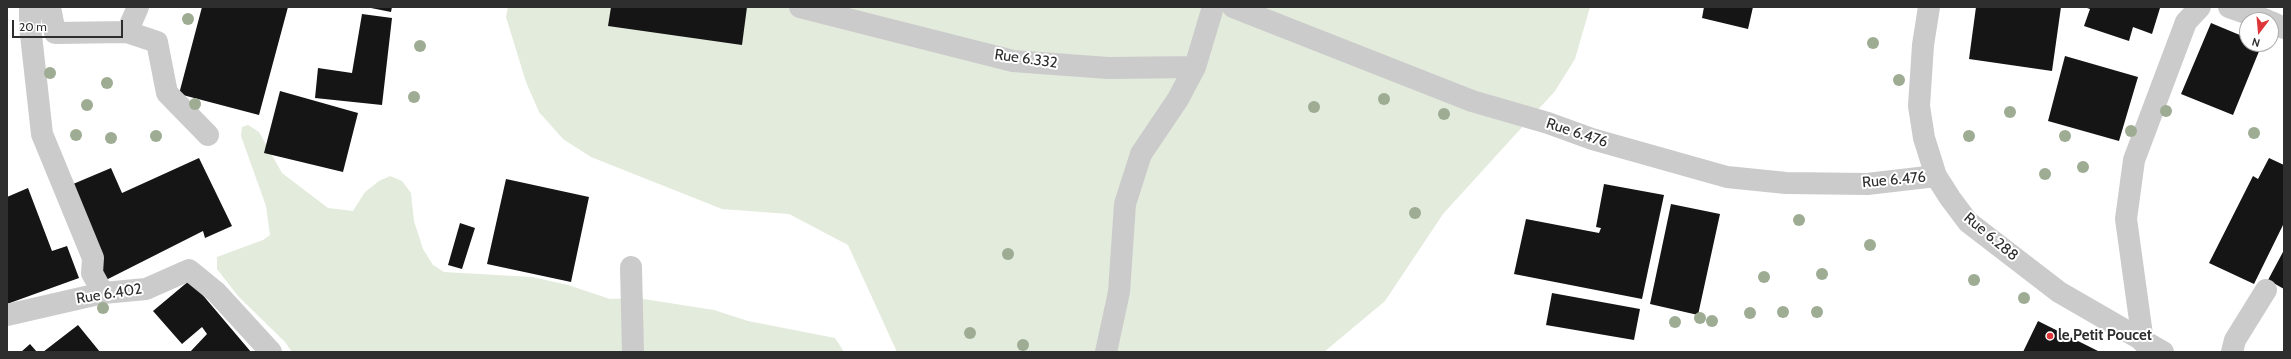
<!DOCTYPE html>
<style>
body{margin:0}
#map{position:relative;width:2291px;height:359px;overflow:hidden;background:#fff;font-family:Cabin,sans-serif}
canvas{display:block}
.frame{position:absolute;inset:0;border:8px solid #2e2e2e;pointer-events:none}
.north{position:absolute;left:2239px;top:12px;width:40px;height:40px;box-sizing:border-box;background:#fff;border:1px solid #ababab;border-radius:50%;rotate:196deg;font-size:11px;font-weight:700;line-height:16px;text-align:center;color:#2e2e2e}
.north::after{content:'';display:block;margin:auto;width:14px;height:18px;background:#de3638;clip-path:polygon(50% 0,100% 100%,50% 72%,0 100%)}
.scale{position:absolute;left:12px;top:20px;width:111px;height:18px;box-sizing:border-box;border:2px solid #2e2e2e;border-top:0;padding-left:5px;font-size:12px;line-height:14px;white-space:nowrap;color:#2e2e2e;-webkit-text-stroke:3px #fff;paint-order:stroke}
</style>
<div id="map">
<canvas width="2291" height="359"></canvas>
<div class="frame"></div>
<div class="north">N</div>
<div class="scale">20 m</div>
</div>
<script>
const context = document.querySelector('canvas').getContext('2d');
context.lineJoin = 'round';
function fillPath(path, color) {
  context.fillStyle = color;
  context.fill(path, 'evenodd');
}
function poly(rows) {
  const path = new Path2D();
  for (const r of rows) {
    path.moveTo(r[0], r[1]);
    for (let i = 2; i < r.length; i += 2) path.lineTo(r[i], r[i + 1]);
  }
  return path;
}
function stroke(path, color, width, dash) {
  context.strokeStyle = color;
  context.lineWidth = width;
  context.lineCap = dash ? 'butt' : 'round';
  context.setLineDash(dash || []);
  context.stroke(path);
}
function write(font, color, halo, rows, align = 'center') {
  context.font = font + ' Cabin,sans-serif';
  context.lineWidth = 4;
  context.setLineDash([]);
  context.textBaseline = 'middle';
  context.strokeStyle = halo;
  context.fillStyle = color;
  for (const [text, x, y, turn = 0] of rows) {
    context.save();
    context.translate(x, y);
    context.rotate((+turn || 0) * Math.PI / 180);
    context.textAlign = isNaN(turn) ? turn : align;
    if (halo) context.strokeText(text, 0, 0);
    context.fillText(text, 0, 0);
    context.restore();
  }
}
const green = poly([
 [508,7,1590,7,1575,59,1555,91,1443,214,1385,301,1324,352,897,352,848,245,789,214,722,209,591,157,563,139,539,112,526,82,506,17],
 [248,125,259,132,282,173,328,208,353,211,365,192,379,181,390,176,402,181,411,193,414,221,423,249,433,265,444,272,532,277,568,285,610,299,637,298,714,310,748,321,835,338,844,352,292,352,285,342,238,296,217,269,217,257,263,240,270,235,266,206,241,136,242,127]
]);
const building = poly([
 [202,7,288,7,259,115,179,94],
 [366,7,392,7,391,12],
 [611,7,747,7,742,45,608,26],
 [1704,7,1753,7,1748,29,1702,18],
 [1976,7,2061,7,2052,71,1969,59],
 [2084,7,2156,7,2160,8,2152,34,2133,27,2129,41,2084,26,2090,9],
 [362,14,392,18,382,105,315,98,318,68,352,73],
 [2211,23,2247,38,2247,44,2262,44,2233,115,2181,94],
 [2065,56,2138,77,2119,141,2048,121],
 [280,91,358,113,343,172,264,153],
 [199,158,232,226,205,238,203,231,106,280,66,187,111,168,122,193],
 [2269,158,2284,165,2284,223,2254,284,2209,263,2253,176,2258,179],
 [506,179,589,197,571,282,487,264],
 [1604,184,1664,195,1642,299,1514,274,1526,219,1599,233,1601,228,1596,227],
 [28,188,52,251,67,246,79,278,7,304,7,197],
 [1671,204,1720,214,1698,315,1650,304],
 [460,223,475,228,462,269,448,265],
 [2284,250,2284,289,2268,280],
 [190,280,251,352,190,352,207,334,202,327,182,344,153,311],
 [1552,293,1640,309,1634,340,1546,325],
 [2038,321,2100,352,2023,352],
 [78,325,100,352,43,352],
 [30,344,37,352,21,352]
]);
const minor = poly([
 [30,7,30,26,42,134,93,258,92,273,103,293],
 [50,7,55,33,127,32,138,7],
 [800,7,1013,61,1108,68,1195,67,1213,7],
 [1233,7,1472,101,1548,123,1592,139,1727,177,1786,183,1867,184,1936,176],
 [2229,7,2266,20],
 [2271,22,2284,28],
 [127,32,157,42,167,93,208,135],
 [631,267,633,352],
 [7,315,103,293,146,289,189,270,216,292,271,352],
 [2143,342,2126,219,2134,160,2186,22,2200,7],
 [1106,352,1119,292,1125,204,1141,154,1178,99,1195,67],
 [2232,352,2235,340,2266,290]
]);
const tertiary = poly([
 [1929,7,1923,45,1919,106,1924,138,1936,176,1950,198,1968,222,2059,292,2163,352]
]);
const trees = [
 [188,19],
 [1873,43],
 [420,46],
 [50,73],
 [1899,80],
 [107,83],
 [414,97],
 [1384,99],
 [195,104],
 [87,105],
 [1314,107],
 [2166,111],
 [2010,112],
 [1444,114],
 [2131,131],
 [2254,133],
 [76,135],
 [156,136],
 [1969,136],
 [2065,136],
 [111,138],
 [2083,167],
 [2045,174],
 [1415,213],
 [1799,220],
 [1870,245],
 [1008,254],
 [1822,274],
 [1764,277],
 [1974,280],
 [2024,298],
 [103,308],
 [1783,312],
 [1817,312],
 [1750,313],
 [1700,318],
 [1712,321],
 [1675,322],
 [970,333],
 [1023,345]
];
const markers = [
 [2050,336,4,"#de3638"]
];
const streetNames = [
 ["Rue 6.332",1026,59,8],
 ["Rue 6.476",1577,133,18],
 ["Rue 6.476",1894,180,-5],
 ["Rue 6.288",1991,237,40],
 ["Rue 6.402",109,294,-9]
];
const poiNames = [
 ["le Petit Poucet",2058,336]
];
fillPath(green, '#e3ebdc');
fillPath(building, '#151515');
stroke(minor, '#cbcbcb', 22);
stroke(tertiary, '#cbcbcb', 22);
context.fillStyle = '#9eac94';
for (const [x, y] of trees) {
  context.beginPath();
  context.arc(x, y, 6, 0, 2 * Math.PI);
  context.fill();
}
for (const [x, y, r, color] of markers) {
  const dot = new Path2D();
  dot.arc(x, y, r, 0, 2 * Math.PI);
  context.fillStyle = color;
  context.fill(dot);
  stroke(dot, '#fff', 1.5);
}
write('15px', '#2e2e2e', '#fff', streetNames);
write('bold 15px', '#2e2e2e', '#fff', poiNames, 'left');
</script>
